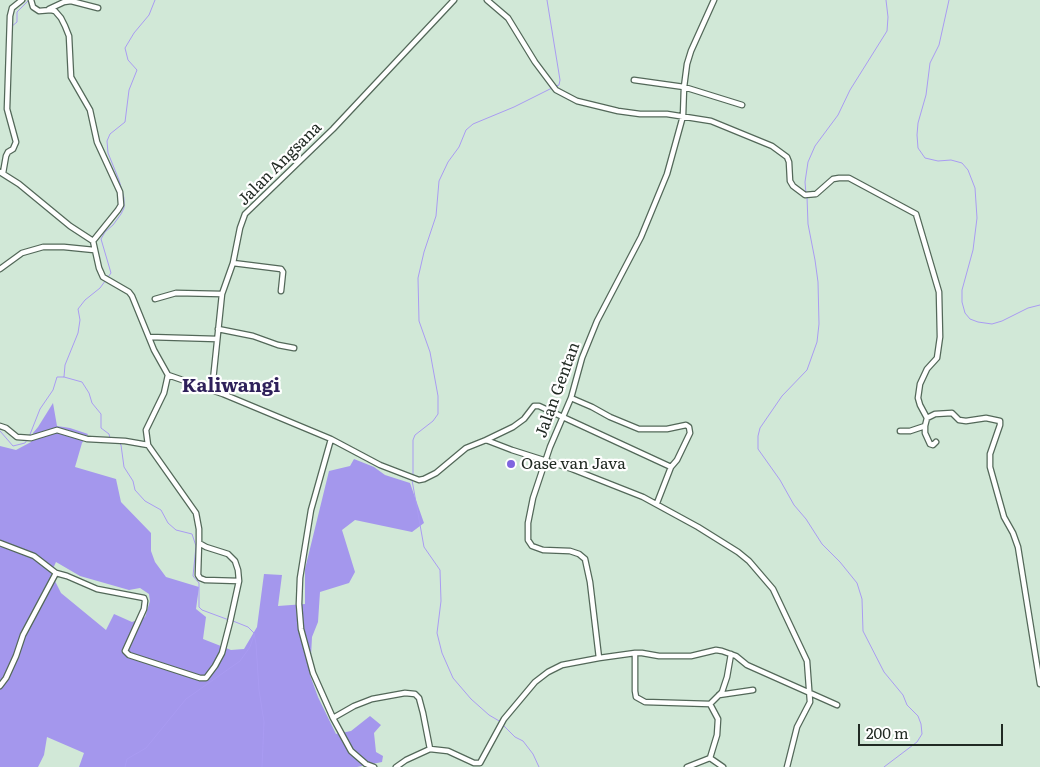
<!DOCTYPE html>
<style>
body{margin:0}
#map{position:relative;width:1040px;height:767px;overflow:hidden;background:#d1e8d7;font-family:Literata,serif}
canvas{display:block}
.scale{position:absolute;left:858px;top:724px;width:145px;height:22px;box-sizing:border-box;border:2px solid #212a23;border-top:0;padding-left:6px;font-size:15px;line-height:18px;white-space:nowrap;color:#212a23;-webkit-text-stroke:4px #fff;paint-order:stroke}
</style>
<div id="map">
<canvas width="1040" height="767"></canvas>
<div class="scale">200 m</div>
</div>
<script>
const context = document.querySelector('canvas').getContext('2d');
context.lineJoin = 'round';
function fillPath(path, color) {
  context.fillStyle = color;
  context.fill(path, 'evenodd');
}
function poly(rows) {
  const path = new Path2D();
  for (const r of rows) {
    path.moveTo(r[0], r[1]);
    for (let i = 2; i < r.length; i += 2) path.lineTo(r[i], r[i + 1]);
  }
  return path;
}
function stroke(path, color, width, dash) {
  context.strokeStyle = color;
  context.lineWidth = width;
  context.lineCap = dash ? 'butt' : 'round';
  context.setLineDash(dash || []);
  context.stroke(path);
}
function write(font, color, halo, rows, align = 'center') {
  context.font = font + ' Literata,serif';
  context.lineWidth = 4.5;
  context.setLineDash([]);
  context.textBaseline = 'middle';
  context.strokeStyle = halo;
  context.fillStyle = color;
  for (const [text, x, y, turn = 0] of rows) {
    context.save();
    context.translate(x, y);
    context.rotate((+turn || 0) * Math.PI / 180);
    context.textAlign = isNaN(turn) ? turn : align;
    if (halo) context.strokeText(text, 0, 0);
    context.fillText(text, 0, 0);
    context.restore();
  }
}
const forest = poly([
 [53,403,57,426,70,428,88,434,82,443,75,467,116,479,121,502,151,533,151,551,155,562,166,577,199,587,196,609,206,617,203,639,231,650,244,649,257,627,264,574,282,575,278,606,305,604,305,569,329,471,350,466,354,459,374,467,385,475,410,483,424,523,412,532,355,520,342,530,355,572,349,583,320,592,318,622,312,637,310,675,318,697,336,734,351,731,370,716,381,725,374,733,376,752,383,756,382,762,357,767,79,767,84,753,47,737,44,755,38,767,0,767,0,446,16,450,31,442,33,433,38,427],
 [56,562,80,576,129,590,140,588,149,594,150,601,145,617,132,622,114,614,106,630,61,593,51,573]
]);
const stream = poly([
 [547,0,560,80,559,85,556,86],
 [949,0,939,45,930,63,926,95,918,123,917,135,918,148,925,158,938,161,951,160,962,163,968,170,975,188,977,218,973,250,962,290,962,302,965,313,970,319,978,322,992,324,1002,321,1028,308,1040,305],
 [11,27,17,22,17,12,28,1],
 [806,194,805,182,808,162,815,146,838,115,850,90,887,31,888,17,886,0],
 [807,197,808,224,815,260,818,282,819,324,817,342,807,370,782,396,760,428,758,436,758,449,780,480,794,505,806,519,822,544,840,562,857,583,862,599,863,631,884,672,903,695,907,705,918,716,921,724,922,734,917,742,884,767],
 [64,377,82,382,89,393,92,403,101,414,101,428,109,434,110,438],
 [0,431,13,446,25,443,27,440],
 [29,437,40,409,53,390,57,377,64,377,65,365,78,333,80,320,78,309,85,300,100,288,111,273,101,239,105,232,113,225,121,214,124,208,124,198,119,180,108,153,107,141,110,134,125,122,129,90,137,70,128,60,125,48,134,33,149,15,155,0],
 [119,443,121,445,124,467,133,481,135,490,145,501,161,510,168,523,176,530,192,534,196,546,193,576,199,583,199,607,202,610,229,620],
 [413,476,413,440,415,435,433,421,438,414,438,396,430,352,419,321,418,278,424,252,436,216,439,181,448,162,459,147,466,130,473,124,514,107,552,88],
 [412,480,424,547,440,570,441,601,437,633,442,653,453,678,471,699,489,715,501,722],
 [233,621,248,627,254,633,256,644,259,690,264,722,262,767],
 [503,725,515,737,523,741,533,754,539,767],
 [125,767,127,759,146,748,186,699,240,661,250,647,254,635]
]);
const street = poly([
 [31,0,33,7,39,11,51,10,55,11,61,18,65,26,69,36,71,77,90,110,97,142,120,192,121,205,118,210,93,241,99,268,103,277,129,292,132,296,154,350,168,375,223,394,331,439,311,510,304,553,300,578,299,604,301,629,313,673,333,718,351,751,366,764,374,767],
 [487,0,508,18,535,62,556,90,577,101,618,111,640,114,667,114,711,121,772,146,787,157,789,162,790,181,793,186,805,195,816,194,833,179,839,178,849,178,916,214,939,292,940,337,937,358,927,369,920,384,918,398,920,405,927,418,925,426,910,431,900,431],
 [714,0,691,51,687,64,684,87,683,116,667,174,641,237,597,321,582,358,571,398,550,447,533,498,528,523,528,540,532,546,543,550,570,551,579,554,585,559,590,582,599,658,635,653,635,691,636,697,645,702,710,704,718,719,717,735,710,758,723,767],
 [49,9,64,2,71,1,98,8],
 [634,80,684,87,742,105],
 [0,172,19,184,70,226,93,241],
 [3,173,6,156,8,152,13,149,16,142,7,109,10,16,12,8,22,0],
 [233,263,281,269,283,272,281,291],
 [0,269,22,253,43,247,64,247,94,250],
 [155,299,176,293,222,294],
 [218,329,253,336,278,345,294,348],
 [149,337,217,339],
 [212,390,222,294,233,263,240,228,245,214,333,129,454,0],
 [927,418,935,414,952,413,959,420,966,421,986,418,1000,421,1000,425,990,454,990,467,1004,517,1013,533,1018,547,1040,684],
 [0,426,6,428,17,437,31,438,57,430,87,439,125,441,148,445],
 [925,426,925,433,930,444,933,445,936,442],
 [331,439,380,465,419,480,424,479,436,473,466,448,486,440,512,450,572,469,643,497,698,527,738,552,749,561,773,589,807,661,810,702,797,727,787,767],
 [486,440,513,427,524,419,534,406,539,406,671,467,677,460,690,433,689,427,686,425,667,429,639,429,610,417,592,407,571,398],
 [657,503,671,467],
 [0,543,34,556,56,573],
 [199,543,198,575,200,578,205,580,239,581],
 [635,653,642,653,659,656,691,656,716,650,722,651,736,656,747,665,837,705],
 [0,686,6,678,16,656,23,635,56,573,67,576,97,589,144,598,145,601,144,609,125,651,129,655,200,678,206,678,215,666,222,653,230,622,239,581,238,570,235,561,228,554,206,547,199,543,199,529,196,513,148,445,146,430,164,393,168,375],
 [719,695,753,690],
 [710,704,722,692,727,677,731,654],
 [333,718,354,706,372,699,405,693,415,694,419,698,423,713,430,749],
 [396,767,406,760,430,749,448,751,474,763,480,763,504,719,535,682,548,672,562,665,599,658],
 [687,767,710,758]
]);
const markers = [
 [511,464,5,"#7f64df"]
];
const streetNames = [
 ["Jalan Angsana",280,164,-45],
 ["Jalan Gentan",558,390,-70]
];
const poiNames = [
 ["Oase van Java",521,464]
];
const quarterNames = [
 ["Kaliwangi",231,386]
];
fillPath(forest, '#a497ed');
stroke(stream, '#a99bf2', 1);
stroke(street, '#536859', 7);
stroke(street, '#fff', 4.5);
for (const [x, y, r, color] of markers) {
  const dot = new Path2D();
  dot.arc(x, y, r, 0, 2 * Math.PI);
  context.fillStyle = color;
  context.fill(dot);
  stroke(dot, '#fff', 2);
}
write('16px', '#212a23', '#fff', streetNames);
write('16px', '#212a23', '#fff', poiNames, 'left');
write('bold 19px', '#2e205a', '#fff', quarterNames);
</script>
